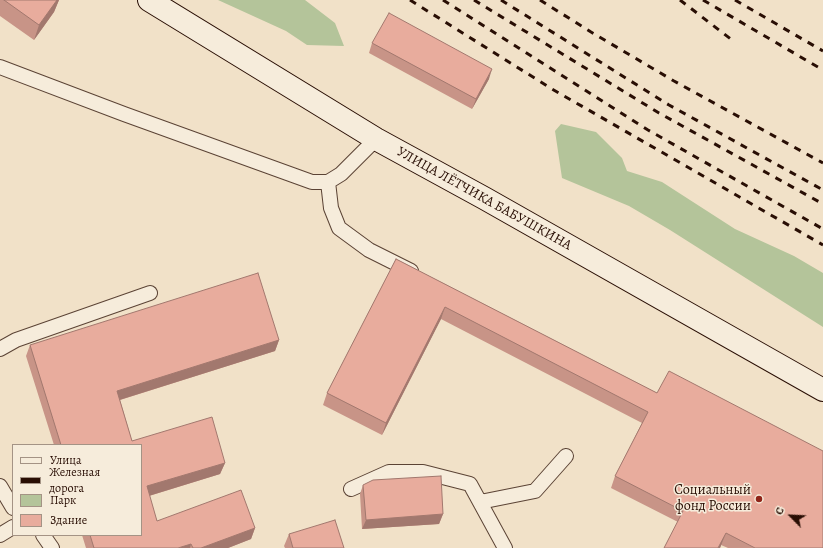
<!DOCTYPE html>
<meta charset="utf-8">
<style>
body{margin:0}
#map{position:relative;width:823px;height:548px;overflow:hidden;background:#f1e1c8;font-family:Alegreya,serif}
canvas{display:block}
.legend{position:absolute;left:12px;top:444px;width:130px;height:92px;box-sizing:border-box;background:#f6ecdb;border:1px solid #a49385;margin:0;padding:5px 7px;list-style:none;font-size:12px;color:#290e04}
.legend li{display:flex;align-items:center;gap:8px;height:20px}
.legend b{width:20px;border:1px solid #a49385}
.north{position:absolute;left:771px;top:496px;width:40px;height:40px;-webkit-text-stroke:3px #f6ecdb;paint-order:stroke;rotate:294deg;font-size:11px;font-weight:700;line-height:16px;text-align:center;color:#290e04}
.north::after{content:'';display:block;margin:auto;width:14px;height:18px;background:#290e04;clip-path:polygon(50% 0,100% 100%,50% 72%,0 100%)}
</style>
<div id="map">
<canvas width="823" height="548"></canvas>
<ul class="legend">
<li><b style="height:5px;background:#f6ecdb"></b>Улица</li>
<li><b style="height:5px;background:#290e04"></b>Железная дорога</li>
<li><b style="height:11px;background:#b4c49a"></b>Парк</li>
<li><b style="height:11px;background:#e8ac9d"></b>Здание</li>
</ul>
<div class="north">С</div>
</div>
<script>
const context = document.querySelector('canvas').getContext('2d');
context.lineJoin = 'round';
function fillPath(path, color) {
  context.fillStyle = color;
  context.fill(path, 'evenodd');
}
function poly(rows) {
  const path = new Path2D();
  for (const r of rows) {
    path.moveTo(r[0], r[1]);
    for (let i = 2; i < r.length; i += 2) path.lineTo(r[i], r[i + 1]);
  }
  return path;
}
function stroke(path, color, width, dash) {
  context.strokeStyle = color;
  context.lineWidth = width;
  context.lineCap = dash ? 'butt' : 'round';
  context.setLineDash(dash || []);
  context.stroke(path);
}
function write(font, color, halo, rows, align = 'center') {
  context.font = font + ' Alegreya,serif';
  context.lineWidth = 3;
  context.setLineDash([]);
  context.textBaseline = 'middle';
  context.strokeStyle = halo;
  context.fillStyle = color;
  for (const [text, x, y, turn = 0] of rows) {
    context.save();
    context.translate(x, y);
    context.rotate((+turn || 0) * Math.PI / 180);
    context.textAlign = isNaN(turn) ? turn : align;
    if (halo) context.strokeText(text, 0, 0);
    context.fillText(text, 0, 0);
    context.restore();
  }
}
const green = poly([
 [218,0,305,0,335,23,344,46,307,45,286,31],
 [561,124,596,132,622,158,627,171,662,182,735,229,794,256,823,273,823,327,670,230,629,206,562,178,555,131]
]);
const lane = poly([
 [0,67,124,114,312,182,328,182,341,174,376,139],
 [328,182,331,208,339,228,369,250,411,271],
 [0,349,16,340,150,293],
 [0,486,13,508],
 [351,489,389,472,423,472,470,484,505,548],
 [480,502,535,491,566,456],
 [0,535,13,527],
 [43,535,52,548]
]);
const secondary = poly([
 [149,0,376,139,484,198,823,390]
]);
const rail = poly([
 [410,0,552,89,823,245],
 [443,0,648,130,823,229],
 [474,0,659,113,823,204],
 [501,0,669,105,823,190],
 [540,0,591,32,674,81,823,163],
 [680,0,732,40],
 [703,0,823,70],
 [735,0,823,51]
]);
const wall = poly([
 [0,0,59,0,54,12,34,40,0,16],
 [372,43,489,79,472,109,369,53],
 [396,259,657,393,823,548,728,548,721,545,720,548,664,548,678,522,611,488,615,476,642,423,441,319,382,435,323,405,327,393],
 [279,340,275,351,120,400,132,441,225,463,220,474,149,496,157,521,255,528,251,539,228,548,86,548,82,535,141,535,141,445,54,445,26,356,30,345],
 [363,485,443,514,439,524,362,529,360,494],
 [289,534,344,548,285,548,284,546]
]);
const shadedWall = poly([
 [57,0,59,0,54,12,34,40,39,25],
 [492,69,489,79,472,109,476,99],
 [445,307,441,319,382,435,386,423],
 [279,340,275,351,113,402,117,391],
 [225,463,220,474,142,498,147,486],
 [443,514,439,524,362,529,366,520],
 [255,528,251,539,228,548,201,548],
 [726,533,720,548,718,548],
 [191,544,190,548,178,548]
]);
const building = poly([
 [4,0,57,0,39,25,4,0],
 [389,13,492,69,476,99,372,43,389,13],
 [396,259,657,393,669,371,823,451,823,548,755,548,726,533,718,548,664,548,683,511,615,476,648,412,445,307,386,423,327,393,396,259],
 [258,273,279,340,117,391,132,441,212,417,225,463,147,486,157,521,241,490,255,528,201,548,193,548,191,544,178,548,94,548,90,535,141,535,141,445,61,445,30,345,258,273],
 [441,476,443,514,366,520,363,485,373,480,441,476],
 [335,520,344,548,293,548,289,534,335,520]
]);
const markers = [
 [759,499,4,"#8f2418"]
];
const streetNames = [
 ["УЛИЦА ЛЁТЧИКА БАБУШКИНА",484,199,29]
];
const poiNames = [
 ["Социальный",751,491],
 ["фонд России",751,507]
];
fillPath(green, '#b4c49a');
stroke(lane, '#5b4335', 16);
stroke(secondary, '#290e04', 24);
stroke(lane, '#f6ecdb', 14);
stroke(secondary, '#f6ecdb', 22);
stroke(rail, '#290e04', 3, [7, 7]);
fillPath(wall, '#c89487');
fillPath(shadedWall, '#a2786e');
fillPath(building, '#e8ac9d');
stroke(building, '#a2786e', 1);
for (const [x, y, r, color] of markers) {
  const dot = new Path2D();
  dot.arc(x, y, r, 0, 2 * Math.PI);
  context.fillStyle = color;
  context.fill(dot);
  stroke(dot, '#f6ecdb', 1.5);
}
write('14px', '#290e04', '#f6ecdb', streetNames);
write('14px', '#290e04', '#f6ecdb', poiNames, 'right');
</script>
